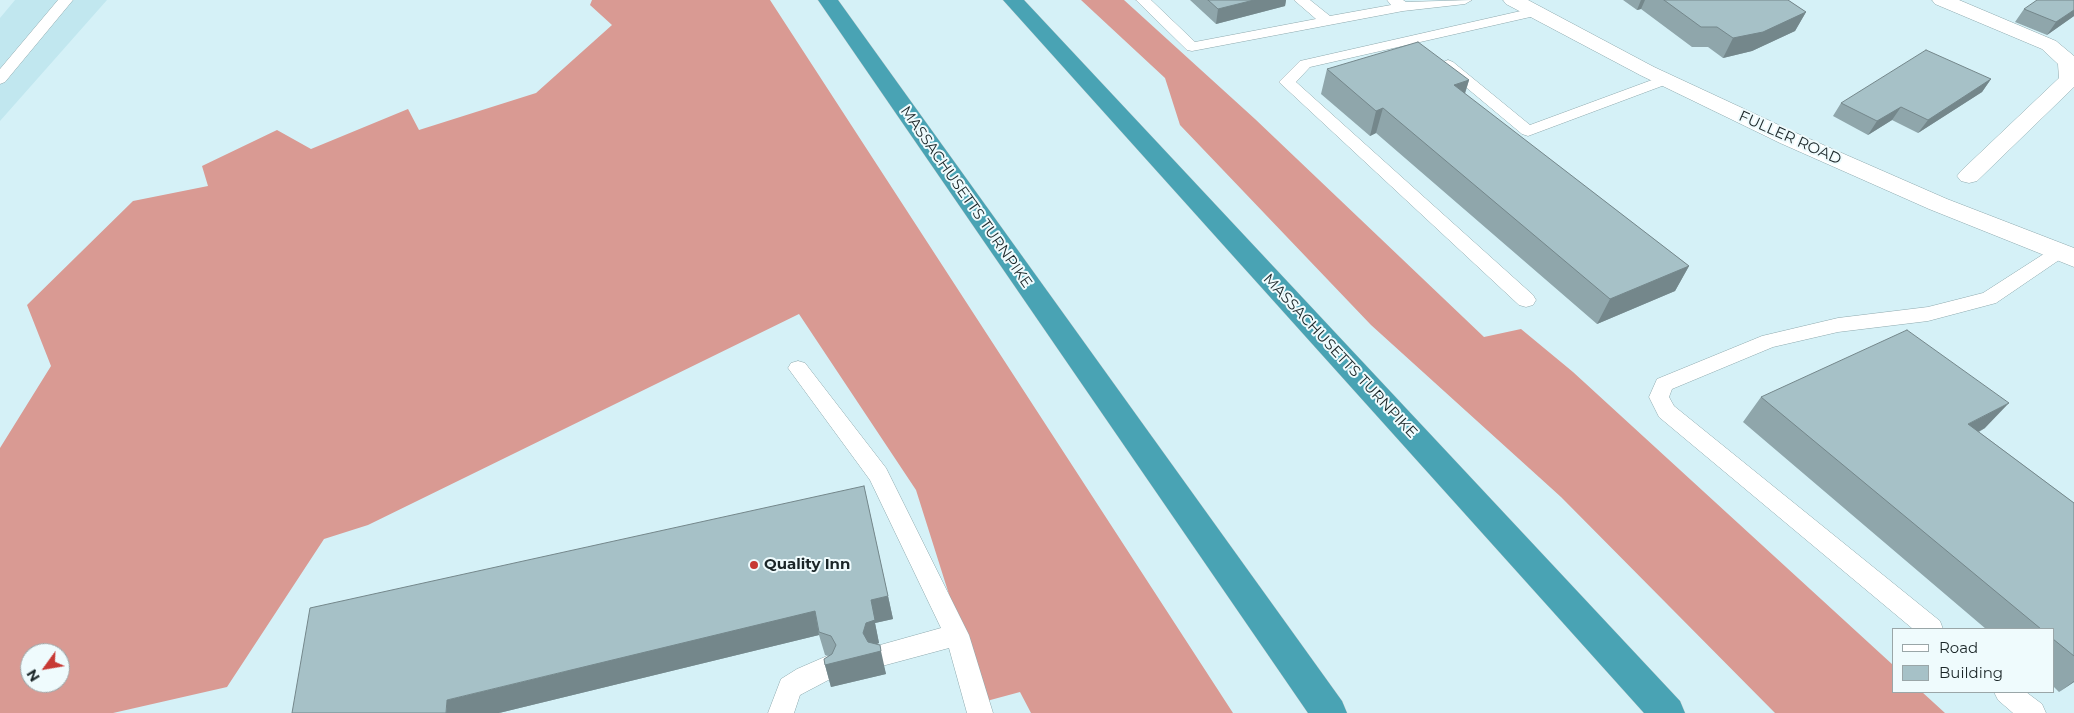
<!DOCTYPE html>
<style>
body{margin:0}
#map{position:relative;width:2074px;height:713px;overflow:hidden;background:#d5f1f7;font-family:Montserrat,sans-serif}
canvas{display:block}
.legend{position:absolute;left:1892px;top:628px;width:162px;height:65px;box-sizing:border-box;background:#effbfd;border:1px solid #9aa6a8;margin:0;padding:6px 9px;list-style:none;font-size:15px;color:#1b2628}
.legend li{display:flex;align-items:center;gap:10px;height:25px}
.legend b{width:25px;border:1px solid #9aa6a8}
.north{position:absolute;left:20px;top:643px;width:50px;height:50px;box-sizing:border-box;background:#effbfd;border:1px solid #9aa6a8;border-radius:50%;rotate:238deg;font-size:14px;font-weight:700;line-height:20px;text-align:center;color:#1b2628}
.north::after{content:'';display:block;margin:auto;width:18px;height:22px;background:#c73934;clip-path:polygon(50% 0,100% 100%,50% 72%,0 100%)}
</style>
<div id="map">
<canvas width="2074" height="713"></canvas>
<ul class="legend">
<li><b style="height:6px;background:#fff"></b>Road</li>
<li><b style="height:14px;background:#a6c1c7"></b>Building</li>
</ul>
<div class="north">N</div>
</div>
<script>
const context = document.querySelector('canvas').getContext('2d');
context.lineJoin = 'round';
function fillPath(path, color) {
  context.fillStyle = color;
  context.fill(path, 'evenodd');
}
function poly(rows) {
  const path = new Path2D();
  for (const r of rows) {
    path.moveTo(r[0], r[1]);
    for (let i = 2; i < r.length; i += 2) path.lineTo(r[i], r[i + 1]);
  }
  return path;
}
function stroke(path, color, width, dash) {
  context.strokeStyle = color;
  context.lineWidth = width;
  context.lineCap = dash ? 'butt' : 'round';
  context.setLineDash(dash || []);
  context.stroke(path);
}
function write(font, color, halo, rows, align = 'center') {
  context.font = font + ' Montserrat,sans-serif';
  context.lineWidth = 4;
  context.setLineDash([]);
  context.textBaseline = 'middle';
  context.strokeStyle = halo;
  context.fillStyle = color;
  for (const [text, x, y, turn = 0] of rows) {
    context.save();
    context.translate(x, y);
    context.rotate((+turn || 0) * Math.PI / 180);
    context.textAlign = isNaN(turn) ? turn : align;
    if (halo) context.strokeText(text, 0, 0);
    context.fillText(text, 0, 0);
    context.restore();
  }
}
const built = poly([
 [15,0,107,0,0,121,0,18]
]);
const forest = poly([
 [592,0,770,0,1233,713,1031,713,1020,692,983,702,916,490,799,314,368,525,324,539,227,687,113,713,0,713,0,448,51,366,27,305,133,201,208,186,202,166,277,130,311,149,408,109,419,130,536,93,612,25,590,5],
 [30,653,60,653,60,683,30,683],
 [1081,0,1124,0,1255,119,1484,337,1521,329,1573,372,1893,665,1893,692,1922,692,1945,713,1775,713,1561,497,1371,325,1180,125,1165,78]
]);
const lane = poly([
 [58,0,73,0,5,82,0,84,0,69,58,0],
 [1136,0,1151,0,1195,42,1316,19,1294,0,1310,0,1330,16,1391,5,1387,0,1403,0,1406,2,1472,0,1465,4,1403,11,1192,51,1187,50,1136,0],
 [1534,8,1539,9,1541,12,1539,15,1310,67,1296,82,1533,295,1536,300,1533,305,1526,307,1519,305,1279,82,1300,61,1534,8],
 [1448,60,1453,62,1530,125,1660,77,1670,77,1673,80,1670,83,1528,136,1522,134,1443,68,1440,65,1443,62,1448,60],
 [2059,246,2065,248,2068,252,2065,256,1996,303,1928,321,1838,332,1773,347,1672,389,1669,397,1674,406,1940,621,1943,629,1913,629,1659,417,1649,397,1657,379,1762,336,1838,318,1928,307,1983,293,2053,248,2059,246],
 [798,361,805,363,886,468,969,635,993,713,967,713,949,648,882,666,873,663,870,655,873,647,941,628,870,480,788,368,791,363,798,361],
 [827,656,836,660,840,668,836,676,800,695,794,713,768,713,781,679,797,669,827,656],
 [1994,692,2026,692,2042,704,2046,713,2013,713,1998,700,1994,692]
]);
const street = poly([
 [1932,0,1959,0,2056,41,2074,56,2074,87,1977,181,1969,183,1961,181,1957,176,1961,171,2059,78,2058,64,2042,49,1935,4,1932,0]
]);
const secondary = poly([
 [1503,0,1528,0,1654,67,1796,133,1947,199,2074,248,2074,267,1929,209,1780,143,1640,75,1506,4,1503,0]
]);
const highway = poly([
 [818,0,838,0,1342,701,1347,713,1308,713,818,0],
 [1003,0,1024,0,1680,701,1685,713,1644,713,1003,0]
]);
const wall = poly([
 [1190,0,1286,0,1285,6,1216,24],
 [1623,0,1788,0,1806,12,1795,31,1752,51,1723,58,1708,47,1692,47,1641,9,1637,10],
 [2074,0,2074,16,2047,35,2015,22,2024,9],
 [1327,69,1469,80,1465,94,1689,266,1675,291,1597,324,1376,133,1370,136,1321,94],
 [1991,79,1982,92,1918,133,1892,120,1868,135,1833,116,1841,103],
 [1761,397,1985,428,1979,432,2074,503,2074,682,2059,692,2053,686,2053,629,1986,629,1743,422],
 [864,486,893,619,875,623,879,643,877,644,886,674,831,687,825,665,829,656,825,655,819,635,499,713]
]);
const shadedWall = poly([
 [1254,0,1286,0,1285,6,1216,24,1218,9],
 [1641,0,1645,0,1641,9,1637,10],
 [2074,10,2074,16,2047,35,2056,22],
 [1806,12,1795,31,1752,51,1723,58,1733,38],
 [1991,79,1982,92,1918,133,1928,120],
 [1469,80,1461,105,1454,85],
 [1901,107,1892,120,1868,135,1877,121],
 [1383,108,1376,133,1370,136,1376,111],
 [1689,266,1675,291,1597,324,1610,299],
 [2009,403,1985,428,1945,449,1968,424],
 [888,596,893,619,875,623,879,643,871,646,881,651,886,674,831,687,825,665,863,633,871,600],
 [815,611,819,635,499,713,446,713,447,700],
 [2074,681,2074,682,2059,692]
]);
const building = poly([
 [1208,0,1254,0,1218,9,1208,0],
 [1664,0,1788,0,1806,12,1763,32,1733,38,1717,27,1701,27,1664,0],
 [2037,0,2074,0,2074,10,2056,22,2024,9,2037,0],
 [1418,42,1469,80,1454,85,1689,266,1610,299,1383,108,1376,111,1327,69,1418,42],
 [1926,50,1991,79,1928,120,1901,107,1877,121,1841,103,1926,50],
 [1907,330,2009,403,1968,424,2074,503,2074,656,2053,639,2053,629,2041,629,1761,397,1907,330],
 [864,486,888,596,871,600,875,620,866,623,863,633,868,642,880,645,881,651,825,665,824,659,832,654,836,645,831,636,819,632,815,611,447,700,446,713,292,713,310,608,864,486]
]);
const markers = [
 [754,565,5,"#c73934"]
];
const streetNames = [
 ["FULLER ROAD",1790,138,24],
 ["MASSACHUSETTS TURNPIKE",966,197,55],
 ["MASSACHUSETTS TURNPIKE",1340,356,47]
];
const poiNames = [
 ["Quality Inn",764,565]
];
fillPath(built, '#c1e7ef');
fillPath(forest, '#d99a93');
stroke(lane, '#8ea9ae', 1);
stroke(street, '#8ea9ae', 1);
stroke(secondary, '#8ea9ae', 1);
stroke(highway, '#d1d4d4', 1);
fillPath(lane, '#fff');
fillPath(street, '#fff');
fillPath(secondary, '#fff');
fillPath(highway, '#49a3b4');
fillPath(wall, '#8fa6ab');
fillPath(shadedWall, '#74878b');
fillPath(building, '#a6c1c7');
stroke(building, '#74878b', 1);
for (const [x, y, r, color] of markers) {
  const dot = new Path2D();
  dot.arc(x, y, r, 0, 2 * Math.PI);
  context.fillStyle = color;
  context.fill(dot);
  stroke(dot, '#effbfd', 2);
}
write('15px', '#1b2628', '#effbfd', streetNames);
write('bold 15px', '#1b2628', '#effbfd', poiNames, 'left');
</script>
